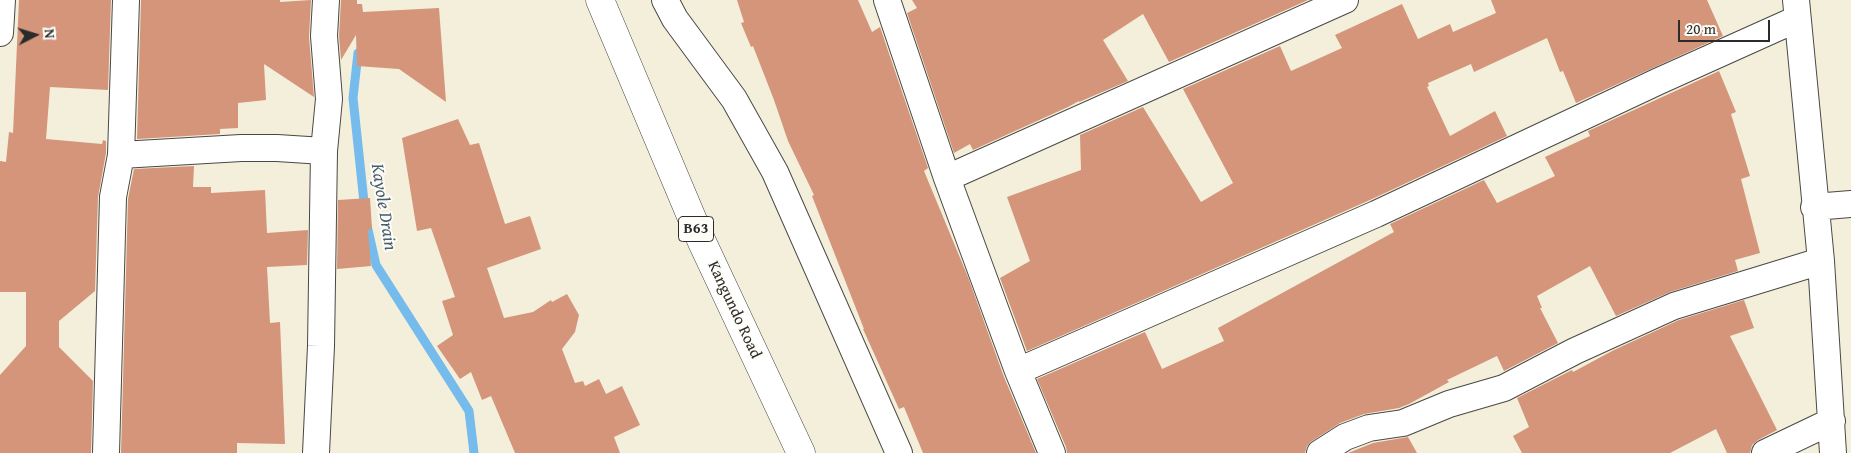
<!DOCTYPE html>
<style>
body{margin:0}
#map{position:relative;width:1851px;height:453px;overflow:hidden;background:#f3efdb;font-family:"Gentium Book Plus",serif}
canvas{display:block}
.north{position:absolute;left:10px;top:10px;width:50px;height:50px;-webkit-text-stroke:4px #fdfcf7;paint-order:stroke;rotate:85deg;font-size:14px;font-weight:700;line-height:20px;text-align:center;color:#2b2b2b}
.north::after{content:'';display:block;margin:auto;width:18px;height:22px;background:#2b2b2b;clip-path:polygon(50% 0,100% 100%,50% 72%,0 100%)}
.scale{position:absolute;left:1678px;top:20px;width:92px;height:22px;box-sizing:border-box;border:2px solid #2b2b2b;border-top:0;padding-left:6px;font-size:15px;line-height:18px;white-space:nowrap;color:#2b2b2b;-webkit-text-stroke:4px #fdfcf7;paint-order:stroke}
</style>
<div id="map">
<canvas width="1851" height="453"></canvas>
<div class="north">N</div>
<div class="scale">20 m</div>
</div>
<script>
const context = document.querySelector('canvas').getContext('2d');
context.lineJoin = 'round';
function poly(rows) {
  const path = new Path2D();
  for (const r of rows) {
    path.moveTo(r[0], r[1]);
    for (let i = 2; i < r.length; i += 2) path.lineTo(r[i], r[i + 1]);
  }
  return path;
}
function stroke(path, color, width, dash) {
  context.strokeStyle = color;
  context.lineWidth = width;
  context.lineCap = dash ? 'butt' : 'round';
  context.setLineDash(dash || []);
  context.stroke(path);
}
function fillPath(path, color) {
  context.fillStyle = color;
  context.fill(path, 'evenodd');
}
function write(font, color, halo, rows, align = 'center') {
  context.font = font + ' "Gentium Book Plus",serif';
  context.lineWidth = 4;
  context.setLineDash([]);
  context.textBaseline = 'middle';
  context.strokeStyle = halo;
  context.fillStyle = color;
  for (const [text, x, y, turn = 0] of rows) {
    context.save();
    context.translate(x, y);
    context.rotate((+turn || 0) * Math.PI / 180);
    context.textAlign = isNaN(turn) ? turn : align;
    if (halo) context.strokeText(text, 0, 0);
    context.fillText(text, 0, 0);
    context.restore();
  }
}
const stream = poly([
 [358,53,353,98,366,221,376,265,469,411,474,453]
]);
const building = poly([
 [19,0,111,0,108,90,50,87,46,139,102,144,103,140,106,141,106,153,98,197,95,291,59,321,59,347,93,381,91,453,0,453,0,375,26,346,26,292,0,292,0,161,6,162,9,132,13,133],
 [141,0,280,0,280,2,311,0,309,37,314,97,264,64,266,100,238,103,238,128,220,129,220,134,137,139],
 [341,0,357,0,357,4,362,4,363,12,439,8,446,102,399,69,357,66,356,35,341,60,339,36],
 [737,0,858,0,872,32,880,27,928,168,924,171,968,277,1004,377,1036,453,923,453,904,407,899,409,863,329,864,329,812,196,814,195,788,141,774,100,753,46,751,47,741,23,744,22],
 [912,0,1308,0,1169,62,1143,14,1103,40,1128,81,1079,102,1079,101,1068,107,973,150,970,144,954,153,907,13,917,8],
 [1491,0,1707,0,1723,36,1576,103,1563,71,1560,72,1547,38,1474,72,1471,64,1428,83,1429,86,1427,87,1450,136,1495,111,1507,136,1370,200,1027,351,1000,278,1030,261,1007,197,1081,170,1080,135,1143,107,1201,202,1233,183,1183,89,1280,46,1291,71,1342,48,1335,35,1402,4,1418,39,1450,24,1453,32,1496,13],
 [1719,71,1736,112,1731,114,1750,176,1741,179,1760,253,1735,260,1738,271,1670,292,1616,316,1590,266,1537,296,1542,308,1540,308,1558,343,1504,371,1497,356,1447,380,1449,382,1409,404,1399,408,1364,414,1340,423,1312,441,1307,446,1305,453,1067,453,1066,447,1037,379,1145,332,1162,369,1224,341,1218,328,1394,232,1390,224,1484,180,1497,203,1555,176,1545,157,1590,136,1588,131],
 [458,119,470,145,479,143,505,224,530,216,541,249,487,268,504,318,533,312,551,300,552,302,567,294,579,315,575,332,562,349,575,383,583,381,585,386,599,379,606,394,622,386,640,425,614,437,620,453,515,453,491,396,482,400,471,372,460,379,437,346,453,335,442,301,455,297,431,228,417,231,402,138],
 [194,166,193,187,211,187,211,193,265,190,267,233,308,230,307,265,267,267,270,323,280,322,285,444,237,443,237,453,121,453,128,199,134,169],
 [370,198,372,229,368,230,371,266,337,269,338,200],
 [1744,300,1754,328,1730,336,1777,430,1758,440,1752,445,1750,453,1727,453,1716,429,1670,453,1522,453,1513,436,1529,427,1517,398,1572,370,1573,372,1614,350,1679,320],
 [1408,437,1417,453,1348,453,1373,443]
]);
const street = poly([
 [665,0,675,19,734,99,775,172,899,453],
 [887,0,947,178,1018,371,1052,453],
 [1796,0,1821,261,1833,453],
 [0,33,2,0],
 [121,155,241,148,277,148,324,151],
 [947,178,1345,0],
 [1814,207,1851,204],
 [1018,371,1376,214,1659,81,1797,19],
 [106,453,113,197,121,155,126,0],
 [316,453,321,346,324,151,329,99,324,36,326,0],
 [1320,453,1345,437,1369,428,1403,423,1449,404,1504,388,1575,351,1674,306,1821,261],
 [1765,453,1832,421]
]);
const highway = poly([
 [600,0,702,242,801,453]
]);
const shields = [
 [696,229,35]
];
const shieldNames = [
 ["B63",696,229]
];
const streetNames = [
 ["Kangundo Road",734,310,65]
];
const waterNames = [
 ["Kayole Drain",383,207,81]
];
stroke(stream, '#75bbec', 9);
fillPath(building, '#d4957a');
stroke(street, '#494845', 28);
stroke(highway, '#494845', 29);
stroke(street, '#fff', 26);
stroke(highway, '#fff', 28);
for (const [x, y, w] of shields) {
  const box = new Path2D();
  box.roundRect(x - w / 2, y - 12.5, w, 25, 4);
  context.fillStyle = '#fdfcf7';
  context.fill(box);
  stroke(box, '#2b2b2b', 1);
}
write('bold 15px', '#2b2b2b', null, shieldNames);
write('16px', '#2b2b2b', '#fdfcf7', streetNames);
write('italic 18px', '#455d6f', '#fdfcf7', waterNames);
</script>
